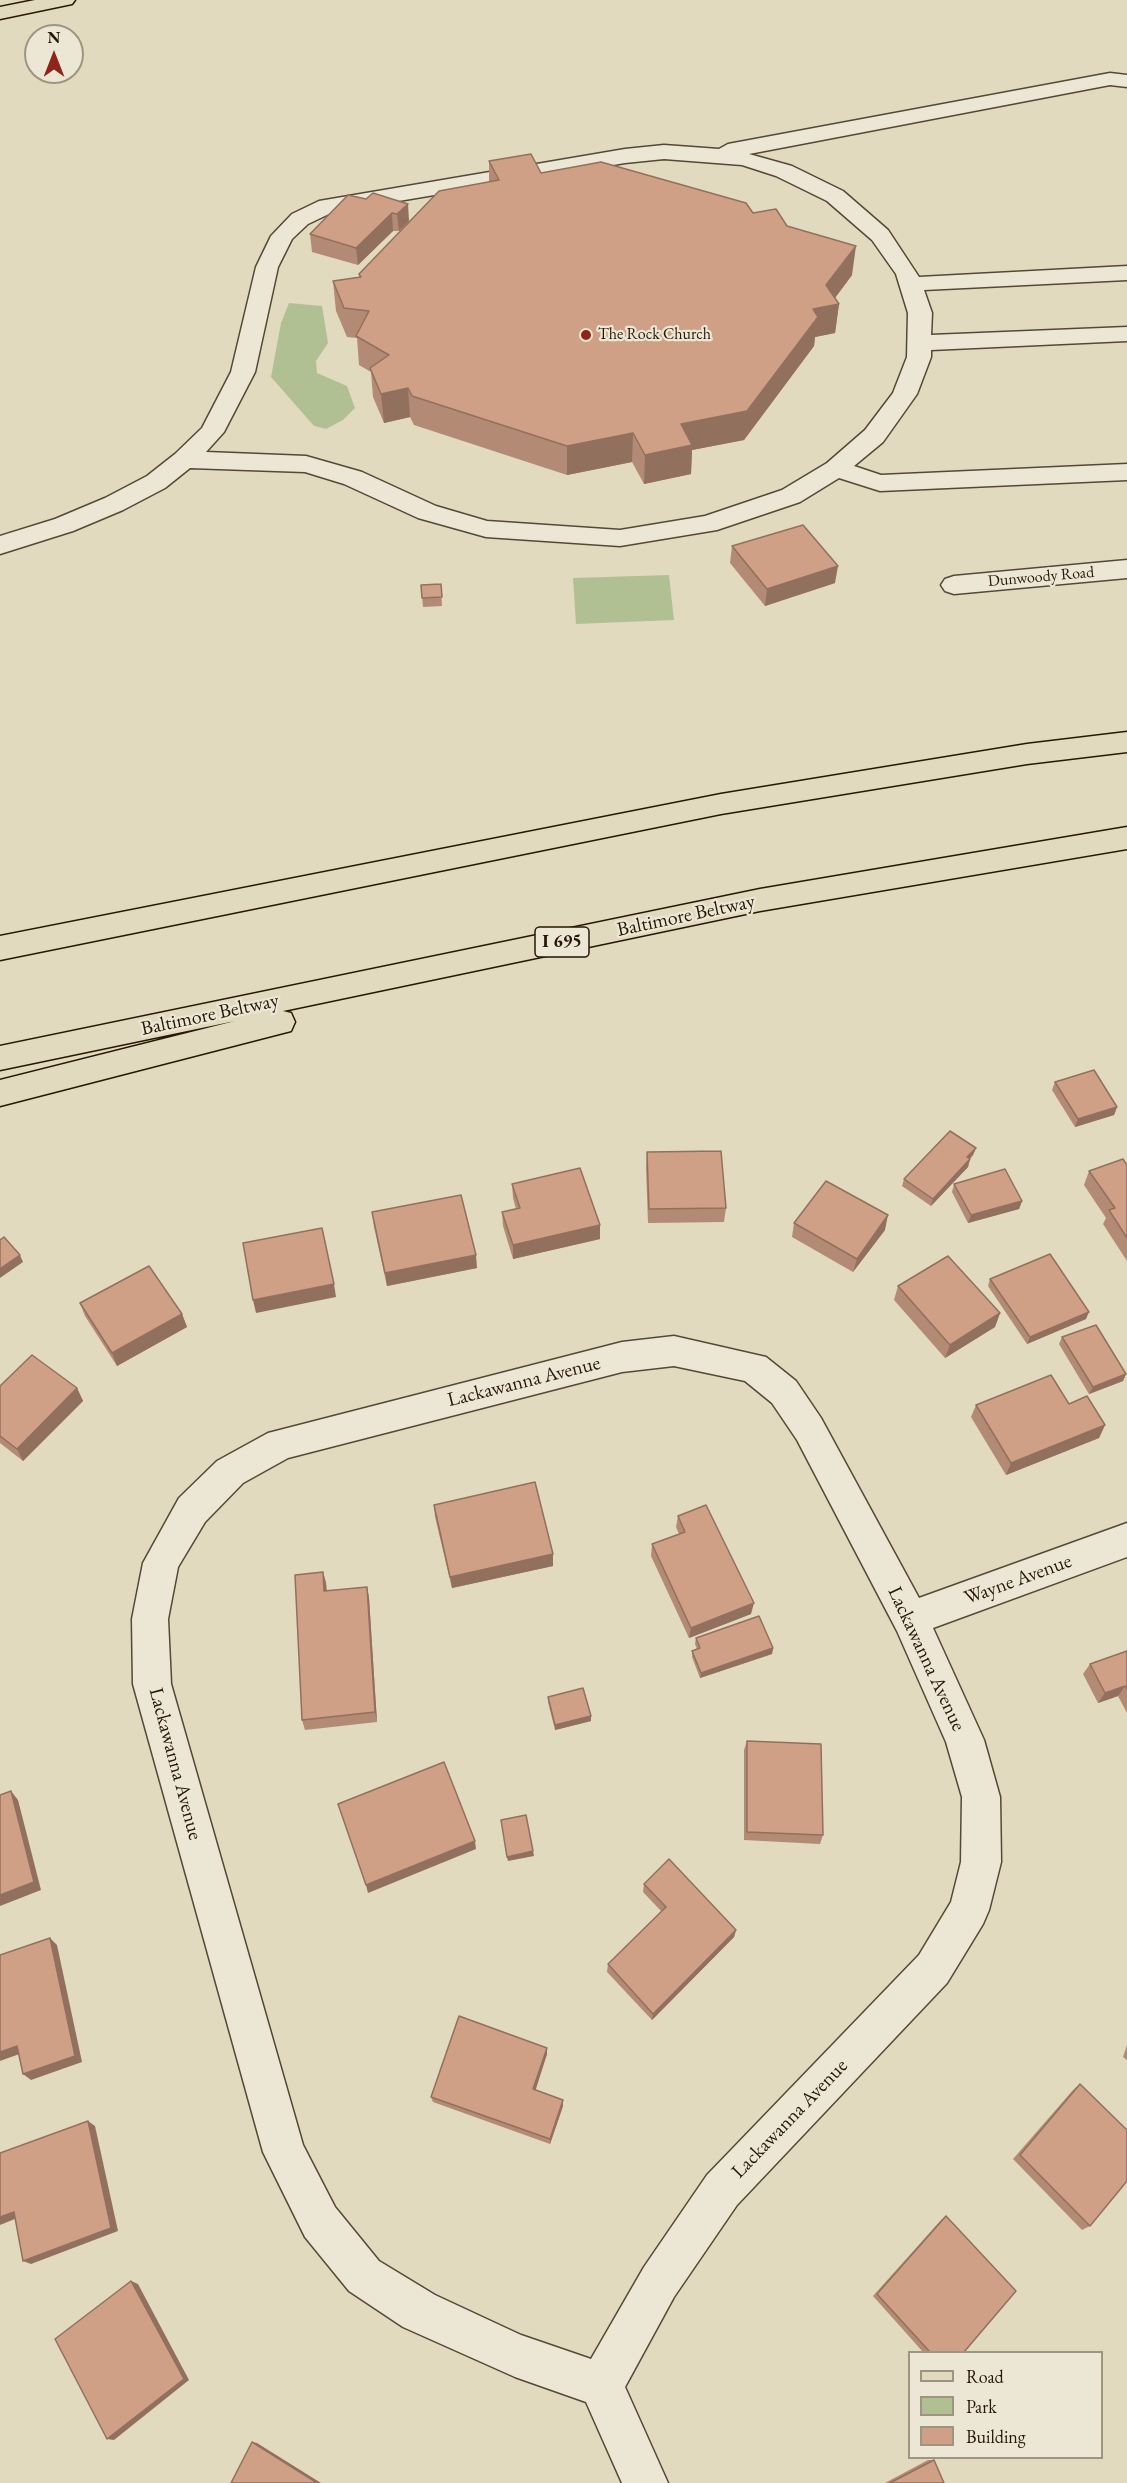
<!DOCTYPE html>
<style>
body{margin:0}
#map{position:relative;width:1127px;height:2483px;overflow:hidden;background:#e1dabf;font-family:"EB Garamond",serif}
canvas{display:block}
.legend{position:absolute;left:908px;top:2351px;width:195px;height:108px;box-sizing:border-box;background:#ece7d5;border:2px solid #9e9482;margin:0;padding:8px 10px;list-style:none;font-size:18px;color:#281705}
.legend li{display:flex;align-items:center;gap:12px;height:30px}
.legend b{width:30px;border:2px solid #9e9482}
.north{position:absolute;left:24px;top:24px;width:60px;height:60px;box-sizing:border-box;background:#ece7d5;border:2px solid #9e9482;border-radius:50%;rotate:0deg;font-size:16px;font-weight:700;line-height:24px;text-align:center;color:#281705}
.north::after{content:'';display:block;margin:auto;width:21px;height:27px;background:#8f2418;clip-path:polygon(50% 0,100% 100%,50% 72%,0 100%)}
</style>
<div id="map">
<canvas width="1127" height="2483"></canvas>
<ul class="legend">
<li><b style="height:8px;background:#e1dabf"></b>Road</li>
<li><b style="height:16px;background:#b1c093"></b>Park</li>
<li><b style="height:16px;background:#d0a086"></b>Building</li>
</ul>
<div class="north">N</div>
</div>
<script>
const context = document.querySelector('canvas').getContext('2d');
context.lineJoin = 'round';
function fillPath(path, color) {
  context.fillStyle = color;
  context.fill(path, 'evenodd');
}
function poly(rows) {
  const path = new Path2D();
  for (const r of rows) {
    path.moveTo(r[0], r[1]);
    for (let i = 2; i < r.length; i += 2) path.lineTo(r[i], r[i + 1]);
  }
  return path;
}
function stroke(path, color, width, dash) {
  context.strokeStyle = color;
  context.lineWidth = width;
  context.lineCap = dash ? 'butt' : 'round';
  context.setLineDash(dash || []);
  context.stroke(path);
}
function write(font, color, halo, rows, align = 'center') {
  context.font = font + ' "EB Garamond",serif';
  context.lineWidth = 4.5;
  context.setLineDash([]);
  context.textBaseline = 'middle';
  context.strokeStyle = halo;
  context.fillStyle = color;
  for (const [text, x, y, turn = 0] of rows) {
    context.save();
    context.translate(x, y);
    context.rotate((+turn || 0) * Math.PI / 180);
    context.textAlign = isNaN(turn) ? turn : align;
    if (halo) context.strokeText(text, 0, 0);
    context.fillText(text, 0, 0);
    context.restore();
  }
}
const green = poly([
 [289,303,322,306,328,343,316,361,317,373,347,386,355,408,343,420,326,429,314,426,271,377,281,323],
 [669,575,674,620,576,624,573,578]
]);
const minor = poly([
 [1110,73,1127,75,1127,87,1110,85,749,154,792,166,843,191,888,230,919,277,1127,266,1127,280,924,290,932,313,931,335,1127,327,1127,341,931,350,931,357,917,394,883,442,854,466,881,475,1127,464,1127,480,880,491,839,478,800,502,717,530,620,546,486,537,418,518,344,484,305,472,190,468,165,488,123,510,73,531,0,554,0,536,55,519,105,498,147,476,175,454,202,428,231,372,256,267,271,236,292,214,319,201,625,149,664,145,719,149,728,144,1110,73],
 [664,159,742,165,776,176,827,201,872,240,896,274,908,313,907,357,893,393,865,430,827,463,782,490,705,516,620,530,487,521,436,506,362,472,306,456,206,452,224,432,255,372,278,267,292,239,308,224,333,212,625,163,664,159],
 [1127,560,1127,578,954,594,945,591,941,585,945,579,954,576,1127,560],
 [674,1336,766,1357,796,1381,821,1418,919,1598,1127,1523,1127,1557,933,1628,984,1740,1000,1797,1001,1862,989,1910,983,1924,947,1983,737,2205,674,2297,625,2387,668,2483,622,2483,586,2402,515,2377,403,2327,349,2291,305,2237,263,2152,133,1684,132,1619,143,1563,179,1498,217,1461,268,1433,622,1342,674,1336],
 [674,1366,745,1381,772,1403,797,1440,897,1631,946,1742,962,1797,961,1862,951,1902,919,1955,707,2175,644,2267,591,2359,521,2335,435,2295,379,2261,335,2207,303,2145,171,1684,168,1619,178,1567,205,1522,243,1483,288,1458,622,1372,674,1366]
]);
const major = poly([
 [35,0,75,0,72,4,0,19,0,7,35,0]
]);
const highway = poly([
 [1127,732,1127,752,1027,764,721,814,0,960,0,936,721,794,1027,744,1127,732],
 [1127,827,1127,849,760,911,283,1011,291,1013,295,1022,291,1031,0,1106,0,1080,235,1021,0,1070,0,1046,760,889,1127,827]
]);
const wall = poly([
 [489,161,541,173,753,213,787,226,852,275,835,298,839,304,835,333,815,337,814,346,744,440,692,450,691,474,644,484,632,462,567,475,414,425,410,417,384,423,373,397,371,372,359,365,357,338,347,337,336,311,333,281,359,277,359,274,489,182],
 [373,193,409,221,399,231,393,231,358,265,312,252,310,234,366,199],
 [732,546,835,583,765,606,730,563],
 [441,584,442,606,423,607,421,585],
 [1055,1082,1117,1107,1114,1115,1075,1127,1052,1090],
 [976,1148,973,1155,970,1159,968,1167,931,1206,902,1186,904,1179],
 [647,1152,726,1208,724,1222,648,1223,646,1167],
 [1127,1165,1127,1261,1103,1224,1106,1218,1084,1185,1089,1171],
 [512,1184,600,1225,600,1239,513,1259,503,1226,502,1212,516,1209,513,1198],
 [954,1184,1022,1201,1019,1209,968,1223,952,1192],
 [372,1212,477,1268,387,1286,374,1227],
 [794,1223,885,1230,853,1272,792,1237],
 [990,1279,1086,1319,1027,1344,988,1286],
 [898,1286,1000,1313,995,1327,945,1358,894,1300],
 [80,1303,182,1314,187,1327,117,1366,85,1316],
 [1062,1337,1126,1374,1123,1381,1089,1394,1059,1344],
 [0,1386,77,1388,83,1401,23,1461,0,1443],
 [1069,1404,1105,1425,1099,1438,1006,1475,971,1417,976,1405],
 [434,1505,553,1566,452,1588,435,1517],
 [678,1516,751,1614,689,1638,651,1556,652,1544,679,1534,676,1527],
 [323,1572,326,1583,327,1591,367,1587,369,1598,377,1722,305,1730,302,1720],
 [696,1638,773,1648,772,1654,700,1678,692,1657,692,1651,697,1649,695,1644],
 [1127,1651,1127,1713,1118,1696,1098,1703,1083,1674,1090,1664],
 [548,1697,591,1716,591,1721,555,1730,548,1702],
 [747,1741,823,1835,820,1844,744,1840,744,1750],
 [644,1884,736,1930,734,1937,652,2020,607,1972,608,1964,662,1912,643,1892],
 [1127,2045,1127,2060,1123,2057],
 [547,2054,535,2090,563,2106,550,2144,433,2102,431,2097],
 [1080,2084,1090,2226,1082,2230,1013,2159,1073,2090],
 [946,2216,964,2352,923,2352,873,2296,941,2220],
 [928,2460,934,2460,944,2483,885,2483]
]);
const shadedWall = poly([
 [408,204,409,221,399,231,397,214],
 [392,213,393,231,358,265,356,248],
 [856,246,852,275,829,306,839,304,835,333,815,337,814,346,744,440,692,450,691,474,644,484,645,455,813,309,826,285],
 [408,388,410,417,384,423,381,394],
 [633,433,632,462,567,475,567,446],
 [838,566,835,583,765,606,767,589],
 [1117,1107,1114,1115,1075,1127,1078,1119],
 [976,1148,973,1155,964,1165,967,1157],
 [970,1159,968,1167,931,1206,933,1199],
 [1022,1201,1019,1209,968,1223,971,1215],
 [888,1215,885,1230,853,1272,857,1259],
 [600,1225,600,1239,513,1259,513,1245],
 [20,1255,23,1262,0,1278,0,1269],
 [476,1255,477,1268,387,1286,385,1273],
 [334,1284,336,1297,256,1313,253,1300],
 [1089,1312,1086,1319,1027,1344,1030,1337],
 [1000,1313,995,1327,945,1358,950,1345],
 [182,1314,187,1327,117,1366,112,1353],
 [1126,1374,1123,1381,1089,1394,1093,1387],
 [77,1388,83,1401,23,1461,17,1449],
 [1105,1425,1099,1438,1006,1475,1011,1463],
 [553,1554,553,1566,452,1588,450,1577],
 [323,1572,326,1583,327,1602,324,1591],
 [367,1587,369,1598,377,1722,375,1712],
 [754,1603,751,1614,689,1638,691,1628],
 [773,1648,772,1654,700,1678,701,1673],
 [1125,1686,1118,1696,1098,1703,1105,1693],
 [591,1716,591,1721,555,1730,555,1725],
 [11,1791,18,1800,41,1890,0,1906,0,1895],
 [475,1841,476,1849,368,1893,366,1885],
 [533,1851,534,1856,508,1861,507,1857],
 [736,1930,734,1937,652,2020,653,2014],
 [50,1938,57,1945,82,2062,31,2080,23,2074],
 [17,2046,25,2052,0,2061,0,2052],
 [547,2048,547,2054,534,2095,533,2089],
 [563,2100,563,2106,550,2144,550,2139],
 [88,2121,95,2126,118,2231,31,2264,23,2261],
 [14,2212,22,2216,0,2225,0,2217],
 [131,2281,138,2284,189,2380,114,2440,107,2439],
 [252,2442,257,2443,321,2483,317,2483]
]);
const building = poly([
 [531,154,541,173,601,162,746,203,753,213,776,209,787,226,856,246,826,285,839,304,813,309,818,317,747,411,681,424,692,445,645,455,633,433,567,446,412,396,408,388,381,394,370,368,389,355,356,336,369,311,344,308,333,281,361,277,359,274,439,191,499,180,489,161,531,154],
 [373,193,408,204,397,214,392,213,356,248,310,234,348,195,366,199,373,193],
 [803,525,838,566,767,589,732,546,803,525],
 [441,584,442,597,422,598,421,585,441,584],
 [1094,1070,1117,1107,1078,1119,1055,1082,1094,1070],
 [950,1131,976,1148,967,1157,970,1159,933,1199,904,1179,950,1131],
 [721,1151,726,1208,649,1209,647,1152,721,1151],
 [1123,1159,1127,1165,1127,1238,1109,1210,1115,1208,1089,1171,1123,1159],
 [580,1168,600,1225,513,1245,502,1212,520,1208,512,1184,580,1168],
 [1005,1169,1022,1201,971,1215,954,1184,1005,1169],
 [826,1181,888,1215,857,1259,794,1223,826,1181],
 [461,1195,476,1255,385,1273,372,1212,461,1195],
 [322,1228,334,1284,253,1300,243,1243,322,1228],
 [4,1237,20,1255,0,1269,0,1240,4,1237],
 [1050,1254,1089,1312,1030,1337,990,1279,1050,1254],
 [948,1256,1000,1313,950,1345,898,1286,948,1256],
 [149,1266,182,1314,112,1353,80,1303,149,1266],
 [1096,1325,1126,1374,1093,1387,1062,1337,1096,1325],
 [32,1355,77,1388,17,1449,0,1436,0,1386,32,1355],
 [1051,1375,1069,1404,1087,1396,1105,1425,1011,1463,976,1405,1051,1375],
 [535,1482,553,1554,450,1577,434,1505,535,1482],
 [706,1505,754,1603,691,1628,652,1544,685,1532,678,1516,706,1505],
 [323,1572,324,1591,367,1587,375,1712,302,1720,295,1575,323,1572],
 [759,1616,773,1648,701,1673,692,1651,700,1648,696,1638,759,1616],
 [1127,1651,1127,1689,1125,1686,1105,1693,1090,1664,1127,1651],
 [583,1688,591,1716,555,1725,548,1697,583,1688],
 [747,1741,821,1744,823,1835,747,1832,747,1741],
 [444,1762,475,1841,366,1885,338,1804,444,1762],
 [11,1791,34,1882,0,1895,0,1795,11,1791],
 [526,1815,533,1851,507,1857,501,1820,526,1815],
 [669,1859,736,1930,653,2014,608,1964,666,1907,644,1884,669,1859],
 [50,1938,75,2056,23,2074,17,2046,0,2052,0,1955,50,1938],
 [459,2016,547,2048,533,2089,563,2100,550,2139,431,2097,459,2016],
 [1080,2084,1127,2130,1127,2181,1090,2226,1020,2155,1080,2084],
 [88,2121,111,2228,23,2261,14,2212,0,2217,0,2153,88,2121],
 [946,2216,1016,2291,964,2352,930,2352,877,2294,946,2216],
 [131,2281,184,2379,107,2439,55,2339,131,2281],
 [252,2442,317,2483,231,2483,252,2442],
 [934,2460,944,2483,890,2483,934,2460]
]);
const markers = [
 [586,335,6,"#8f2418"]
];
const farPoinames = [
 ["The Rock Church",598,335]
];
const farStreetnames = [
 ["Dunwoody Road",1041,577,-5]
];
const shields = [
 [562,942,54]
];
const shieldNames = [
 ["I 695",562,942]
];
const streetNames = [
 ["Baltimore Beltway",686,916,-12],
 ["Baltimore Beltway",210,1015,-12],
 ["Lackawanna Avenue",524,1382,-14],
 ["Wayne Avenue",1018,1580,-20],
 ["Lackawanna Avenue",926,1659,65],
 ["Lackawanna Avenue",175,1764,75],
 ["Lackawanna Avenue",790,2119,-46]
];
fillPath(green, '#b1c093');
stroke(minor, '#564834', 3);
stroke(major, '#281705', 3);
stroke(highway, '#281705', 3);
fillPath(minor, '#ece7d5');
fillPath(major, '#e1dabf');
fillPath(highway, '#e1dabf');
fillPath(wall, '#b38a73');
fillPath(shadedWall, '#92705e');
fillPath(building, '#d0a086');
stroke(building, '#92705e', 1.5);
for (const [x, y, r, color] of markers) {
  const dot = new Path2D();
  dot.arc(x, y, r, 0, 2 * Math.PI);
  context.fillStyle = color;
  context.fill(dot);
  stroke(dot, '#ece7d5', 2);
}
write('16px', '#281705', '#ece7d5', farPoinames, 'left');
write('16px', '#281705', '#ece7d5', farStreetnames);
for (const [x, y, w] of shields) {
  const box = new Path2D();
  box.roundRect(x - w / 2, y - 15, w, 30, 4.5);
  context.fillStyle = '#ece7d5';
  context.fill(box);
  stroke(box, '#281705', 1.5);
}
write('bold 18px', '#281705', null, shieldNames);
write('20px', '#281705', '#ece7d5', streetNames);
</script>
